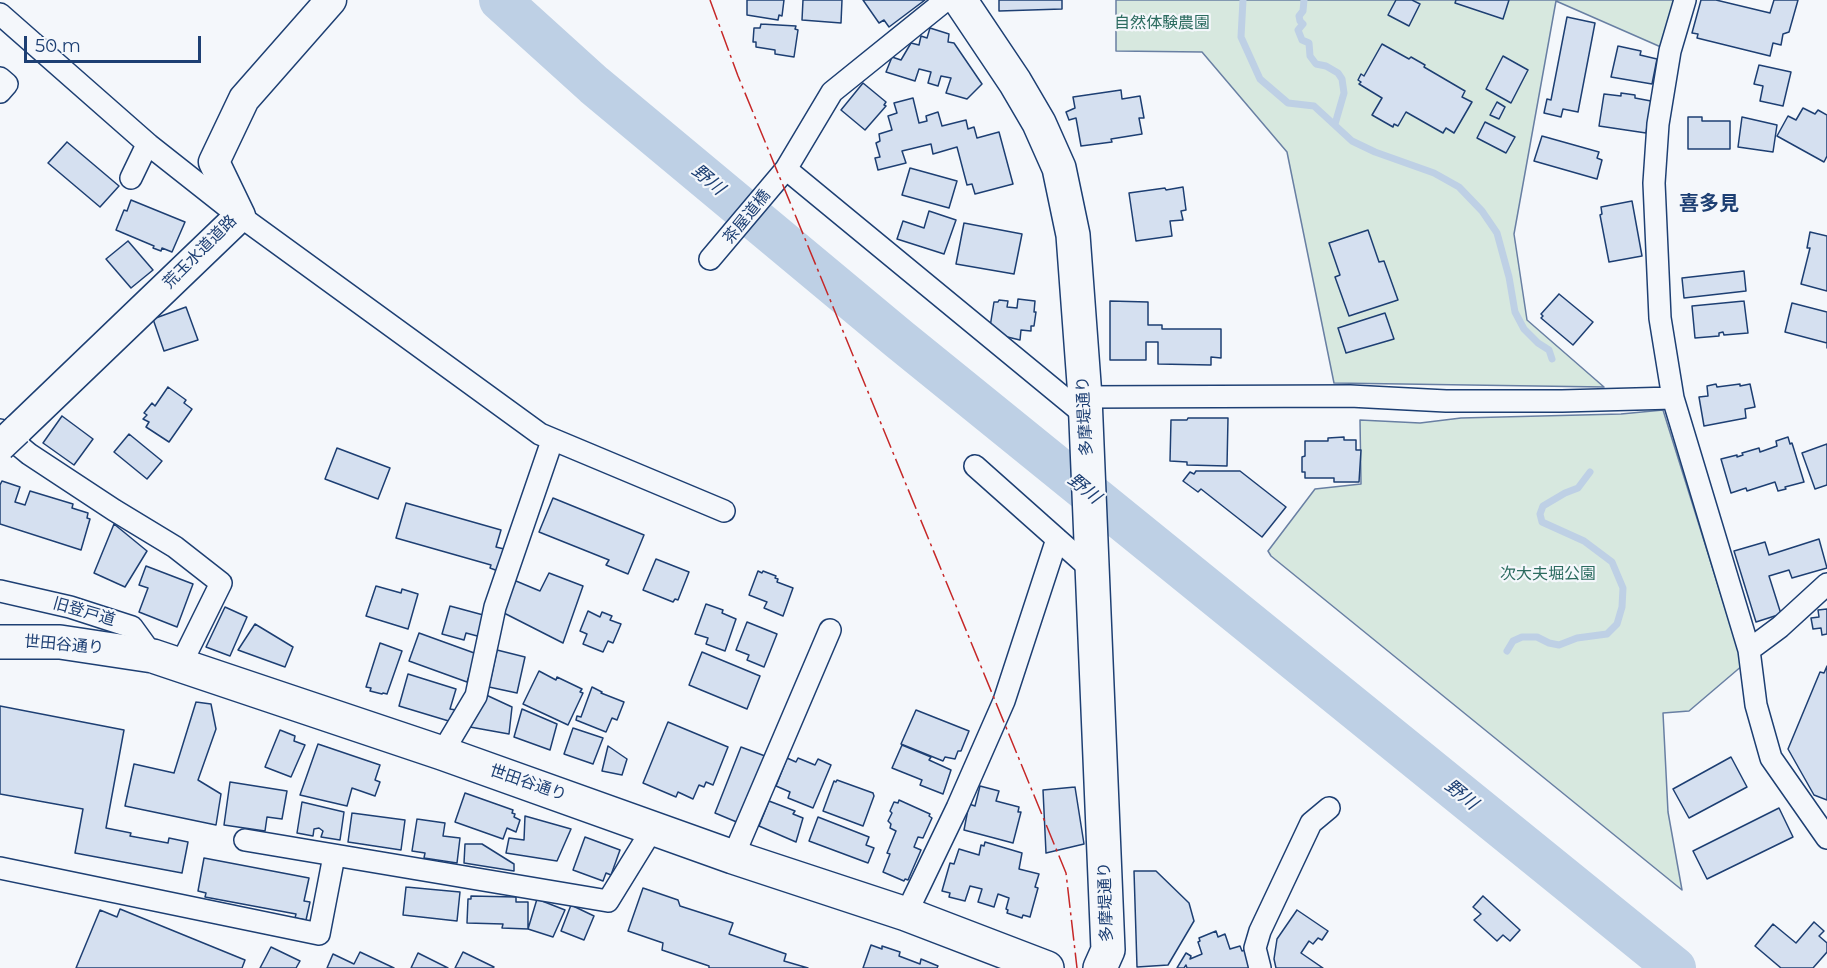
<!DOCTYPE html>
<meta charset="utf-8">
<style>
body{margin:0}
#map{position:relative;width:1827px;height:968px;overflow:hidden;background:#f4f7fb;font-family:Montserrat,sans-serif}
canvas{display:block}
.scale{position:absolute;left:24px;top:36px;width:177px;height:27px;box-sizing:border-box;border:3px solid #1d3f73;border-top:0;padding-left:8px;font-size:18px;line-height:21px;white-space:nowrap;color:#1d3f73;-webkit-text-stroke:4px #f4f7fb;paint-order:stroke}
</style>
<div id="map">
<canvas width="1827" height="968"></canvas>
<div class="scale">50 m</div>
</div>
<script>
const context = document.querySelector('canvas').getContext('2d');
context.lineJoin = 'round';
function fillPath(path, color) {
  context.fillStyle = color;
  context.fill(path, 'evenodd');
}
function poly(rows) {
  const path = new Path2D();
  for (const r of rows) {
    path.moveTo(r[0], r[1]);
    for (let i = 2; i < r.length; i += 2) path.lineTo(r[i], r[i + 1]);
  }
  return path;
}
function stroke(path, color, width, dash) {
  context.strokeStyle = color;
  context.lineWidth = width;
  context.lineCap = dash ? 'butt' : 'round';
  context.setLineDash(dash || []);
  context.stroke(path);
}
function write(font, color, halo, rows, align = 'center') {
  context.font = font + ' Montserrat,"Noto Sans JP",sans-serif';
  context.lineWidth = 4.5;
  context.setLineDash([]);
  context.textBaseline = 'middle';
  context.strokeStyle = halo;
  context.fillStyle = color;
  for (const [text, x, y, turn = 0] of rows) {
    context.save();
    context.translate(x, y);
    context.rotate((+turn || 0) * Math.PI / 180);
    context.textAlign = isNaN(turn) ? turn : align;
    if (halo) context.strokeText(text, 0, 0);
    context.fillText(text, 0, 0);
    context.restore();
  }
}
const green = poly([
 [1116,0,1685,0,1670,51,1556,1,1514,234,1527,320,1604,387,1334,383,1287,152,1202,52,1116,51,1116,0],
 [1663,410,1743,665,1689,711,1663,713,1668,812,1682,890,1271,556,1268,551,1315,489,1361,484,1360,420,1420,423,1461,418,1621,414,1663,410]
]);
const stream = poly([
 [1243,0,1241,37,1260,79,1288,103,1314,106,1352,141,1375,152,1434,173,1459,187,1482,211,1497,233,1509,277,1515,312,1524,329,1538,343,1549,350,1552,359],
 [1304,0,1303,11,1299,16,1300,21,1303,24,1298,30,1302,40,1309,43,1310,56,1316,64,1326,66,1338,73,1342,79,1344,93,1335,124],
 [1507,651,1513,641,1522,637,1537,637,1549,643,1559,645,1577,638,1607,634,1617,624,1622,607,1623,588,1612,562,1584,541,1542,522,1540,514,1543,506,1565,493,1578,488,1590,472]
]);
const river = poly([
 [500,0,594,85,899,339,1675,968]
]);
const building = poly([
 [747,0,784,0,782,16,779,15,778,20,747,15,747,0],
 [803,0,842,0,841,23,802,20,803,0],
 [863,0,925,0,889,27,884,20,879,23,863,0],
 [999,0,1062,0,1062,9,999,11,999,0],
 [1396,0,1412,0,1420,4,1409,26,1388,15,1396,0],
 [1456,0,1509,0,1503,19,1455,3,1456,0],
 [1701,0,1716,0,1770,13,1774,0,1798,0,1789,32,1783,34,1781,45,1773,43,1770,56,1697,38,1698,34,1692,33,1701,0],
 [1567,17,1595,23,1578,112,1563,109,1561,117,1544,113,1547,99,1551,100,1567,17],
 [761,24,796,26,795,29,798,30,794,57,775,54,775,50,756,47,756,42,753,42,754,28,760,28,761,24],
 [930,28,949,34,948,42,954,43,982,84,967,99,946,93,951,78,941,76,938,86,928,83,931,72,919,69,915,81,886,72,892,57,901,60,911,43,919,45,921,36,927,38,930,28],
 [1382,44,1409,59,1411,57,1425,65,1424,67,1465,91,1462,97,1472,102,1454,133,1446,128,1443,133,1406,112,1398,126,1394,124,1393,127,1372,115,1382,98,1359,84,1361,82,1358,80,1361,74,1364,76,1382,44],
 [1618,46,1641,51,1640,55,1657,59,1652,84,1611,77,1618,46],
 [1503,56,1528,70,1511,103,1486,89,1503,56],
 [1759,65,1791,72,1783,106,1760,101,1763,86,1754,84,1759,65],
 [863,83,886,102,884,105,886,106,865,130,841,110,863,83],
 [1121,90,1122,99,1140,96,1144,118,1139,118,1142,134,1111,139,1112,142,1081,146,1076,118,1069,120,1066,112,1075,108,1073,97,1121,90],
 [1621,93,1635,95,1635,98,1651,101,1646,133,1599,126,1604,94,1621,96,1621,93],
 [913,98,919,123,927,121,926,116,938,112,942,126,966,120,968,129,974,127,977,138,999,132,1013,184,975,194,972,184,967,185,957,147,933,154,931,144,902,151,906,163,878,170,875,158,880,157,876,143,880,141,879,134,892,130,888,116,897,113,894,103,913,98],
 [1497,102,1505,107,1499,119,1490,115,1497,102],
 [1803,108,1815,114,1818,110,1827,115,1827,156,1824,162,1777,136,1788,116,1796,120,1803,108],
 [1688,117,1702,117,1702,121,1730,121,1730,149,1688,149,1688,117],
 [1742,117,1777,125,1773,152,1738,147,1742,117],
 [1485,122,1515,137,1506,153,1477,138,1485,122],
 [1542,136,1599,152,1597,158,1602,160,1597,179,1534,161,1542,136],
 [67,142,119,186,100,207,48,163,67,142],
 [910,168,957,181,949,208,902,195,910,168],
 [1183,187,1186,210,1181,211,1183,220,1170,221,1172,236,1136,241,1129,193,1165,188,1166,190,1183,187],
 [131,200,185,222,172,252,162,248,161,251,153,248,154,246,116,230,124,210,127,211,131,200],
 [1632,201,1642,256,1609,262,1600,215,1602,214,1601,207,1632,201],
 [929,211,956,220,944,254,897,239,903,221,924,228,929,211],
 [964,223,1022,234,1014,274,956,264,964,223],
 [1368,230,1379,262,1384,261,1398,300,1349,316,1335,277,1340,275,1329,243,1368,230],
 [1810,232,1827,236,1827,291,1801,284,1810,248,1807,248,1810,232],
 [128,241,153,270,131,288,106,259,128,241],
 [1744,271,1746,291,1684,298,1682,278,1744,271],
 [1559,294,1593,322,1573,345,1541,318,1543,316,1541,314,1559,294],
 [1018,299,1035,301,1034,312,1036,312,1034,326,1031,326,1031,331,1021,330,1020,340,995,334,996,328,990,327,994,302,998,302,999,300,1008,301,1007,307,1017,308,1018,299],
 [1110,301,1148,302,1148,325,1162,325,1162,329,1221,329,1221,358,1211,357,1211,365,1158,364,1158,342,1146,342,1146,360,1110,360,1110,301],
 [1744,301,1748,333,1724,335,1723,332,1719,333,1719,336,1695,338,1692,306,1744,301],
 [1792,303,1827,312,1827,348,1827,343,1785,332,1792,303],
 [186,307,198,340,164,351,153,319,186,307],
 [1385,313,1394,339,1346,353,1338,328,1385,313],
 [1716,384,1717,387,1740,384,1740,386,1750,384,1755,407,1745,409,1746,418,1704,426,1699,397,1708,396,1707,386,1716,384],
 [168,387,186,400,184,403,192,409,169,442,146,427,149,422,143,419,147,415,144,413,152,403,155,406,168,387],
 [62,416,93,439,74,465,43,443,62,416],
 [1188,418,1228,418,1227,466,1187,465,1187,462,1170,461,1171,420,1187,420,1188,418],
 [129,434,162,461,147,479,114,452,129,434],
 [1344,437,1344,440,1356,440,1356,450,1361,450,1359,482,1334,482,1334,478,1305,478,1305,472,1302,472,1302,457,1305,456,1305,441,1328,441,1328,438,1344,437],
 [1788,437,1790,444,1792,443,1804,482,1785,487,1786,489,1778,491,1775,482,1747,491,1746,488,1731,493,1721,459,1737,455,1737,457,1743,455,1742,453,1759,448,1760,452,1777,446,1776,441,1788,437],
 [1827,444,1827,485,1815,489,1802,453,1827,444],
 [337,448,390,468,378,499,325,479,337,448],
 [1196,471,1240,471,1286,507,1262,537,1201,489,1198,492,1183,481,1190,472,1194,474,1196,471],
 [2,481,20,487,15,502,25,505,30,491,73,504,72,508,88,513,87,518,90,519,81,550,0,524,0,485,2,481],
 [553,498,644,535,628,574,606,565,609,560,539,532,553,498],
 [406,503,501,530,496,547,504,549,498,571,490,568,491,565,396,538,406,503],
 [114,524,147,551,125,587,94,573,114,524],
 [1819,539,1827,568,1792,578,1789,570,1769,576,1781,614,1756,622,1734,551,1765,542,1769,555,1819,539],
 [656,559,689,572,678,600,675,599,673,602,643,590,656,559],
 [146,566,193,584,177,627,139,612,148,588,139,585,146,566],
 [758,571,762,573,763,571,776,576,775,578,778,579,777,582,793,588,783,616,764,608,767,602,749,595,758,571],
 [549,573,583,586,563,643,500,611,516,581,540,591,549,573],
 [376,586,401,593,402,589,418,594,408,629,366,616,376,586],
 [706,604,723,610,722,613,736,619,725,651,706,644,708,638,695,634,706,604],
 [450,606,487,616,481,637,466,633,464,640,442,634,450,606],
 [225,607,247,617,230,656,206,647,225,607],
 [1827,609,1827,634,1822,635,1821,628,1813,629,1811,618,1819,617,1818,610,1827,609],
 [588,611,600,617,602,612,612,616,610,620,621,624,613,643,608,641,603,652,583,644,587,634,580,631,588,611],
 [747,622,777,634,764,667,747,660,749,655,736,650,747,622],
 [255,624,293,647,285,667,238,650,255,624],
 [419,633,477,654,467,682,409,661,419,633],
 [380,643,402,651,387,694,383,693,382,694,370,691,371,688,366,687,380,643],
 [497,650,525,657,517,693,489,687,497,650],
 [702,652,760,676,747,709,689,685,702,652],
 [1827,666,1827,800,1814,795,1788,749,1820,672,1824,673,1827,666],
 [539,671,556,680,557,677,582,689,580,692,583,693,568,725,523,704,539,671],
 [408,674,456,689,450,709,456,710,452,722,399,706,408,674],
 [592,687,602,692,601,693,624,702,617,720,612,718,606,732,576,720,577,716,581,717,592,687],
 [484,694,512,707,509,734,470,727,484,694],
 [196,702,211,704,216,729,198,780,221,794,216,825,125,806,134,764,174,773,196,702],
 [0,706,124,730,106,828,131,833,130,836,168,843,169,838,188,842,182,873,75,853,83,809,0,794,0,706],
 [522,709,557,724,550,750,514,737,522,709],
 [916,710,969,731,961,751,958,751,955,759,945,757,943,761,901,744,916,710],
 [668,722,728,747,713,785,706,782,704,787,699,785,693,799,678,792,676,797,643,783,668,722],
 [573,728,603,738,593,764,564,754,573,728],
 [280,730,295,736,294,741,305,745,291,777,265,767,280,730],
 [318,744,380,765,375,780,380,782,375,796,352,788,347,806,300,795,318,744],
 [902,745,931,757,929,760,951,770,943,794,920,785,922,780,892,768,902,745],
 [608,746,627,759,622,775,602,771,608,746],
 [741,747,765,756,739,823,715,813,741,747],
 [1731,757,1747,787,1689,818,1673,789,1731,757],
 [787,758,796,762,798,758,815,765,818,759,831,765,813,808,788,798,790,792,776,786,787,758],
 [837,780,873,793,874,796,863,826,823,811,834,781,836,782,837,780],
 [230,782,287,791,282,819,267,817,265,831,224,825,230,782],
 [980,786,999,791,996,801,1019,807,1018,812,1021,812,1013,843,964,830,969,804,975,806,980,786],
 [1075,787,1084,844,1046,853,1043,790,1075,787],
 [465,793,513,810,512,813,515,814,514,817,520,820,516,832,507,828,503,839,455,822,465,793],
 [899,800,930,814,929,816,932,818,923,838,918,837,914,847,921,850,908,880,905,879,904,881,883,872,890,854,887,853,896,831,890,828,891,824,888,821,892,813,890,811,894,802,898,803,899,800],
 [769,801,795,811,793,814,803,818,796,842,759,826,769,801],
 [302,802,344,812,340,840,321,837,323,831,319,828,314,829,313,836,297,833,302,802],
 [1779,808,1793,837,1707,879,1693,851,1779,808],
 [352,813,405,820,401,850,348,842,352,813],
 [525,816,571,829,557,861,506,853,509,838,524,840,525,816],
 [818,817,869,837,866,845,874,848,868,863,809,841,818,817],
 [417,819,445,823,443,836,460,838,457,863,424,858,425,853,412,851,417,819],
 [585,837,620,850,611,875,606,873,603,881,573,870,585,837],
 [985,842,1022,853,1019,869,1039,874,1035,887,1038,888,1030,917,1023,915,1022,918,1007,913,1008,910,1006,909,1009,898,998,894,994,907,978,902,982,889,970,886,965,901,949,897,950,893,942,891,950,863,954,864,959,849,979,855,981,845,984,846,985,842],
 [465,844,482,844,514,864,514,871,464,863,465,844],
 [204,858,309,878,304,901,310,902,306,920,295,918,296,914,205,897,206,893,198,891,204,858],
 [1134,871,1156,871,1189,903,1194,921,1168,965,1137,967,1134,871],
 [406,887,460,892,457,921,403,915,406,887],
 [643,888,678,900,680,906,733,923,729,934,786,954,784,961,808,968,709,968,709,966,662,950,663,943,628,931,643,888],
 [471,896,516,897,516,902,528,902,528,929,502,928,503,924,467,923,468,899,471,899,471,896],
 [1483,896,1520,930,1510,941,1503,935,1497,941,1474,920,1481,914,1473,907,1483,896],
 [537,899,565,910,553,937,528,929,537,899],
 [571,905,594,916,584,940,561,931,571,905],
 [120,909,245,960,242,968,76,968,100,910,117,917,120,909],
 [1297,910,1328,931,1322,940,1318,938,1313,944,1309,941,1301,953,1323,968,1276,968,1274,959,1277,939,1297,910],
 [1814,922,1824,931,1819,936,1827,943,1827,952,1813,968,1781,968,1755,946,1773,924,1796,943,1814,922],
 [1216,931,1218,937,1225,934,1230,949,1240,946,1242,951,1245,950,1250,968,1187,968,1186,965,1184,968,1177,968,1186,953,1191,956,1190,959,1202,954,1198,942,1200,941,1199,938,1216,931],
 [871,945,882,949,882,946,900,952,899,956,920,964,921,959,938,966,937,968,863,968,871,945],
 [271,947,300,961,296,968,260,968,271,947],
 [360,952,394,968,327,968,333,954,354,964,360,952],
 [463,952,494,967,493,968,455,968,463,952],
 [418,953,448,968,411,968,418,953]
]);
const street = poly([
 [1685,0,1670,51,1658,124,1654,183,1660,318,1673,398,1749,650,1756,705,1771,758,1827,838],
 [0,14,149,145,225,205,540,434,724,511],
 [0,78,7,84,0,92],
 [786,169,1086,416],
 [131,178,144,151,149,145],
 [710,259,786,169,832,92,946,0],
 [1085,397,1350,396,1446,401,1562,401,1673,398],
 [0,430,29,454,114,510,175,547,221,583,180,666],
 [975,466,1093,571],
 [0,591,70,607,132,627,153,656],
 [1749,650,1780,627,1827,584],
 [442,753,476,696,495,607,552,441],
 [245,840,608,901,653,828],
 [733,857,830,630],
 [0,868,319,934,334,856],
 [906,914,957,808,1004,701,1057,539],
 [1260,968,1255,948,1260,931,1311,823,1329,808]
]);
const secondary = poly([
 [17,430,240,216,214,162,244,99,331,0]
]);
const primary = poly([
 [960,0,1015,82,1039,123,1059,168,1073,235,1085,397,1108,950,1100,968],
 [0,642,60,642,153,656,442,753,733,857,906,914,1047,968]
]);
const secondaryBridge = poly([
 [0,446,17,430]
]);
const power = poly([
 [710,0,738,76,1066,873,1077,968]
]);
const parkNames = [
 ["自然体験農園",1162,23],
 ["次大夫堀公園",1548,574]
];
const streetNames = [
 ["茶屋道橋",747,217,-51],
 ["荒玉水道道路",200,252,-45],
 ["多摩堤通り",1085,416,-93],
 ["旧登戸道",84,612,16],
 ["世田谷通り",64,645,5],
 ["世田谷通り",528,783,19],
 ["多摩堤通り",1106,902,-92]
];
const waterNames = [
 ["野川",708,180,40],
 ["野川",1084,489,39],
 ["野川",1461,795,39]
];
const quarterNames = [
 ["喜多見",1709,204]
];
fillPath(green, '#d7e8df');
stroke(green, '#687fa3', 1.5);
stroke(stream, '#bed0e5', 7);
stroke(river, '#bed0e5', 42);
fillPath(building, '#d5e0f0');
stroke(building, '#1d3f73', 1.5);
stroke(street, '#1d3f73', 24);
stroke(secondary, '#1d3f73', 33);
stroke(primary, '#1d3f73', 36);
stroke(street, '#f4f7fb', 21);
stroke(secondary, '#f4f7fb', 30);
stroke(primary, '#f4f7fb', 33);
stroke(secondaryBridge, '#1d3f73', 33, []);
stroke(secondaryBridge, '#f4f7fb', 30);
stroke(power, '#c62828', 1.5, [21, 4.5, 3, 4.5]);
write('16px', '#2c6c60', '#f4f7fb', parkNames);
write('16px', '#1d3f73', '#f4f7fb', streetNames);
write('italic 18px', '#1d3f73', '#f4f7fb', waterNames);
write('bold 20px', '#1d3f73', '#f4f7fb', quarterNames);
</script>
